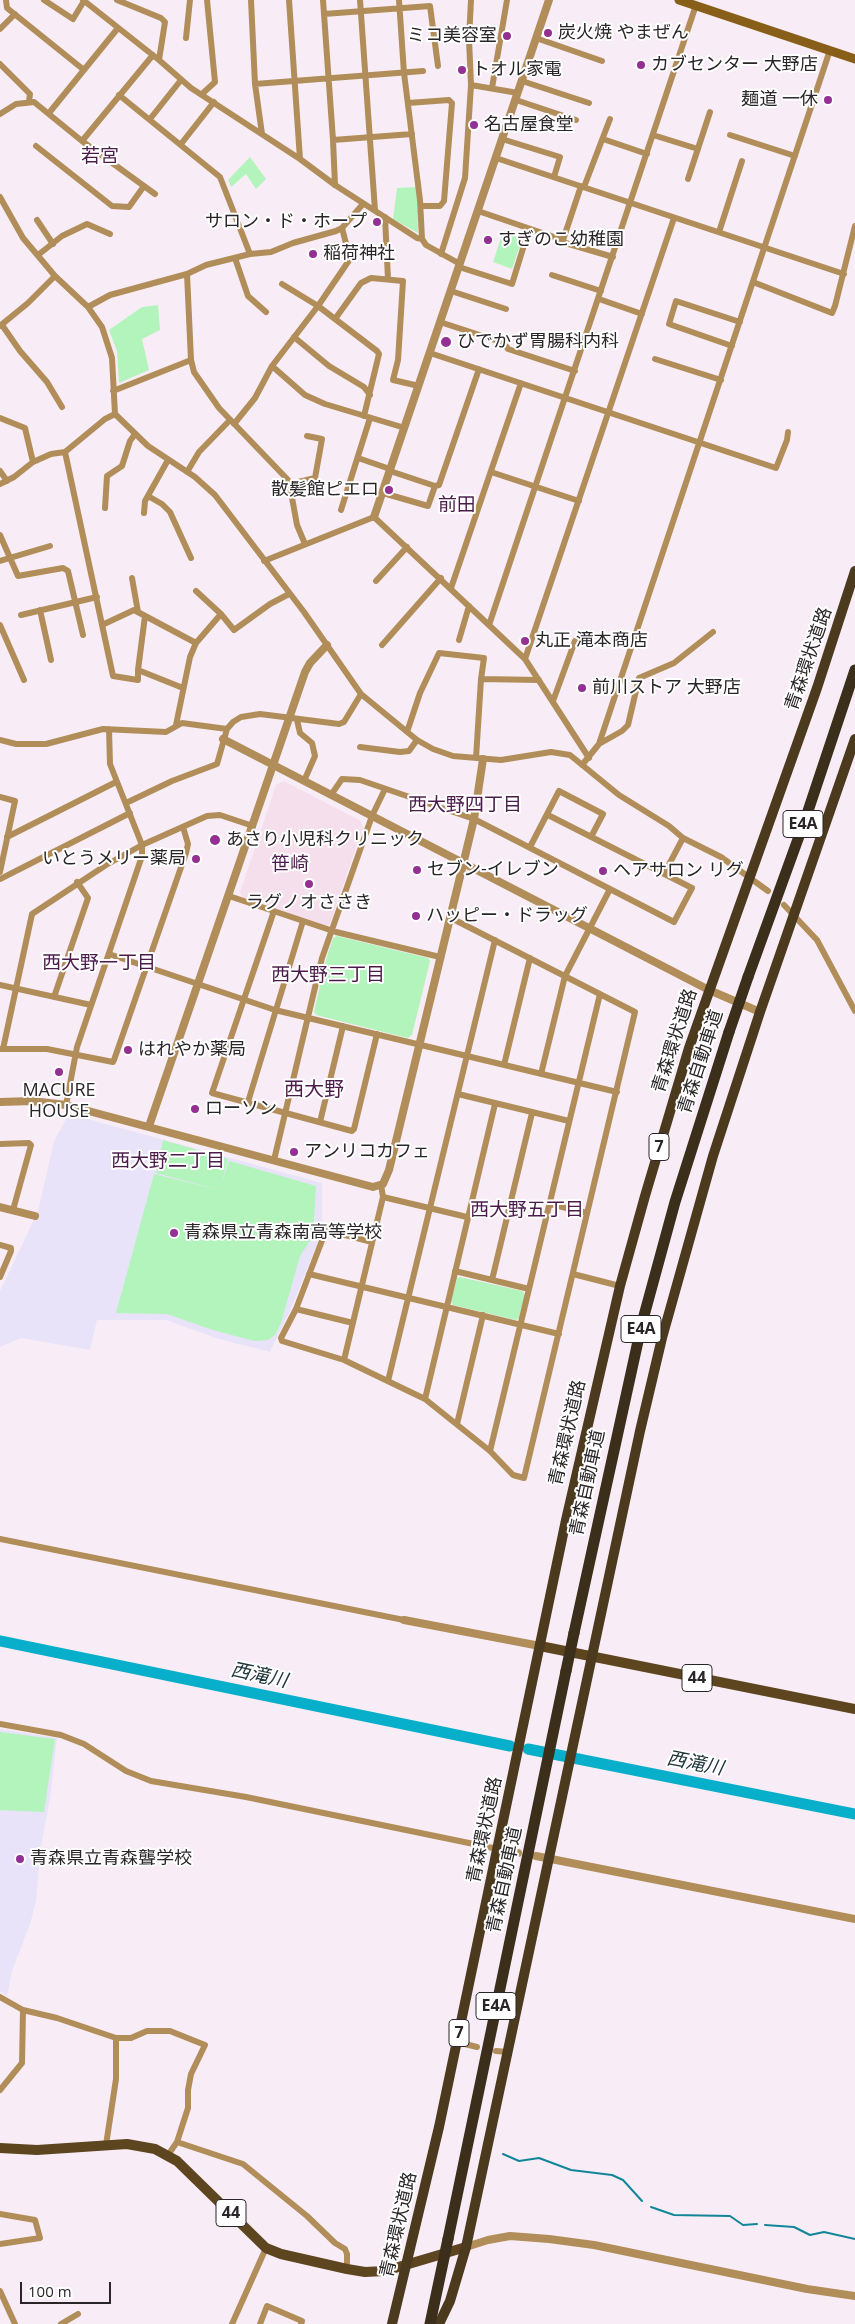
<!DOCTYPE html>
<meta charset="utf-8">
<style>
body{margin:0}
#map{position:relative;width:855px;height:2324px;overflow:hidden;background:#f8edf6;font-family:"Open Sans",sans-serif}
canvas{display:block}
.scale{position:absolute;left:20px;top:2282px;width:91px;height:22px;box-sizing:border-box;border:2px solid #292528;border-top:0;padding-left:6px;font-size:15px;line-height:18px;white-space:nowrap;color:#292528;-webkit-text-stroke:4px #fff;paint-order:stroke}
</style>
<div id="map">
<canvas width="855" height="2324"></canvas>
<div class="scale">100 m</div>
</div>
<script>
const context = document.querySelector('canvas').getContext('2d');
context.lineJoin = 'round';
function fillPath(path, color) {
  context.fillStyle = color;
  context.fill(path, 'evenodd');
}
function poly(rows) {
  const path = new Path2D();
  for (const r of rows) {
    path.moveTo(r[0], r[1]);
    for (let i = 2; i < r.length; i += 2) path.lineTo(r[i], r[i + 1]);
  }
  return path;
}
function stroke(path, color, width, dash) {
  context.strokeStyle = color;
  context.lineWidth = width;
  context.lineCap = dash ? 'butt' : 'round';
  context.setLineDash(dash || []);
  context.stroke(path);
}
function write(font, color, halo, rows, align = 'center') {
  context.font = font + ' "Open Sans","Noto Sans JP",sans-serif';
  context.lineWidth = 4;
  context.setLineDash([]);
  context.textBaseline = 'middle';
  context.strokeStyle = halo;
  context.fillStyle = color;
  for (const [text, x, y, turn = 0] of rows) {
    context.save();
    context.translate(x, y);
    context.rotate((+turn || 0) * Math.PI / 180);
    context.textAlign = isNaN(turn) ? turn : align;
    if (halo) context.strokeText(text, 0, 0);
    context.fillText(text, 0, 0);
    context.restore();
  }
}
const commercial = poly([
 [284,781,361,821,363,827,330,924,326,926,242,897,240,892,276,785]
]);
const education = poly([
 [69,1114,322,1183,322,1227,319,1239,290,1311,270,1352,219,1339,166,1320,97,1320,90,1350,21,1338,0,1347,0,1291,38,1211,54,1141],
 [0,1729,57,1738,50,1799,41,1846,36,1901,31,1921,12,1971,7,1996,0,1991]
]);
const green = poly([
 [250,157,266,179,256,189,246,174,231,187,228,180],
 [417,187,418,233,393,219,397,188],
 [503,232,522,239,512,269,493,262],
 [158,305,160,330,142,339,149,370,119,383,117,351,109,330,142,307],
 [337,936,428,958,430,961,412,1035,408,1038,316,1015,314,1011,326,960,333,938],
 [163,1140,228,1159,221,1185,229,1161,316,1186,313,1236,300,1256,281,1323,275,1335,268,1340,254,1341,213,1330,167,1314,116,1313,154,1174,220,1190,156,1173],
 [460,1277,522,1291,525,1294,519,1318,516,1320,453,1305,451,1302,457,1278],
 [0,1732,55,1739,44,1812,0,1810]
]);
const stream = poly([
 [503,2154,519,2161,539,2158,571,2170,612,2175,623,2180,642,2201],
 [651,2207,674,2215,730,2216,743,2225,757,2224],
 [765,2225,794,2227,810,2235,824,2232,855,2239]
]);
const river = poly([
 [0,1641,510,1746],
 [528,1749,855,1814]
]);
const minor = poly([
 [6,0,7,8,84,70],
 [44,0,73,19,84,1],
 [83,0,159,60,191,88,300,159,335,185,417,238,422,239],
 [117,0,161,18,165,22,159,60],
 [251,0,255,84,262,134],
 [289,0,300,159],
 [323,0,333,140,412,134],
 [360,0,375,210],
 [399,0,404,73,420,200,422,239,426,245,460,264],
 [324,14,430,6,438,66],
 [0,29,15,14],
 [186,38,190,0],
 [536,38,602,61],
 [0,64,30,94,29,101],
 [522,81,589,103],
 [255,84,423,71],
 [471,85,518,93],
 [492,88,507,0],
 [202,94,215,82,207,0],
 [119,95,220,177,250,254],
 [516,100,576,120],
 [408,103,449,100,452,103,444,201,440,206,421,206],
 [49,113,118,28],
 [0,114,16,104,34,102,82,141,155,194],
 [150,119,181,80],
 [653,135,698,149],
 [730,135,795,156],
 [502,139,560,157,554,177],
 [603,139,647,154],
 [333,140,335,185],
 [82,141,153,55],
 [181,144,214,102],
 [36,146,112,206,129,207,144,186],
 [496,158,844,274],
 [688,179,710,112],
 [584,187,610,119],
 [0,197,23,238,55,276,88,307,102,327,112,358,115,414,148,446,195,477,215,495,304,612,361,694,417,740,433,749,453,756,501,760,551,752,570,755,619,795,669,826,683,838,721,857,768,891],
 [478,211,563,240,562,242,613,257],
 [385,217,388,279],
 [37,220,53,244],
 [719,232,742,161],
 [563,240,581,186],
 [441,254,465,178,471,85,469,39,471,0],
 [38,255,62,236,87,224,110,234],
 [235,258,248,296,266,312],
 [459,267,512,284,529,229],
 [187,274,191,360,194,372,219,408,289,481,297,525,305,544],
 [552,275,601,291],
 [753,282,832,313,835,306,855,226],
 [282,284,318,306,377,351,379,354,364,416],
 [451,291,506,309],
 [599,299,642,314],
 [88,307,110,295,187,274,206,265,250,254,271,252,293,243,336,231,342,228,363,204],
 [335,319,361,283,371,278,403,281,398,360,393,380,419,386],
 [440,322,504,343,508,349,575,371],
 [2,325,20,351,47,382,62,407],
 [0,326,28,303,55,276],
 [294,337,329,366,364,387,370,395],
 [732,346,669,324,676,301,740,322],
 [430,353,776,468,787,440,788,432],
 [655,359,721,380],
 [272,366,305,395,325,404,405,428],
 [113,391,191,360],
 [0,418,25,428,33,462],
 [234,424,255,398,272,366,318,306,350,259,342,228],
 [65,452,113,676,138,680,138,670,183,688],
 [358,458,390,469],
 [0,471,7,481],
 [390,471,435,486,439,485,479,369],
 [187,472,199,452,230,420],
 [491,472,579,501],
 [0,484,14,477,33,462,51,454,65,452,105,419,115,414],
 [290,484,315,478,322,439,307,436],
 [383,493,428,506,435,486],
 [148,496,162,504,170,512,191,558],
 [105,508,107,476,122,466,130,441,135,434],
 [341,510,370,418],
 [144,513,145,501,168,460],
 [0,535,18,576,63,568,68,571,83,635],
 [0,561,50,546],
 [264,561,374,517,525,659,589,758],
 [132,578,138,612],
 [376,581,407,547],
 [451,588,521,383],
 [196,591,221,614],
 [40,610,51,660],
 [21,615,97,597],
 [0,625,24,680],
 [102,625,134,610,196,643],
 [489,625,696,5],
 [459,640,469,606],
 [382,645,441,578],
 [525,659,674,218],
 [138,670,145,616],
 [553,701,575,641],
 [297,720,300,733,312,743,315,756,304,781],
 [176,725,190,657,196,643,221,614,234,630,270,604,289,594],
 [407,732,420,693,439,653,484,658,481,679],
 [0,740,16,744,46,744,103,729,166,732,182,723,227,729],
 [599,744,622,731,628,725,639,678,674,663,713,632],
 [360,747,400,752,409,751,417,740],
 [476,758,481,679,539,680],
 [582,765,599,744,830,50],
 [331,795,342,779,360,780,474,819,674,922,692,888,548,815],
 [0,797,15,801,0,872],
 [126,803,172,781,217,764,227,729,233,722,241,717,260,714,339,724,344,722,361,694],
 [7,837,116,782],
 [530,847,559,791,603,814,591,837],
 [664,874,683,838],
 [0,879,130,813],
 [229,896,336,932,440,957],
 [784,905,817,940,855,1011],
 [274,911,212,1093,352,1131,354,1129,377,1034],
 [109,954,275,1010,617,1092],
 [0,985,91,1005],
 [54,997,88,898,77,882],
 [0,1049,47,1049,113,1062,114,1060,186,853,188,844,183,827],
 [3,1049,32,914,106,865,142,845,207,816,220,815,253,826],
 [504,1065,530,958],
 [541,1074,565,976,610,889],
 [458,1094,569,1121],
 [248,1102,303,921],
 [66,1105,77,1047,142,856,142,845,110,764,109,729],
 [320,1122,343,1026],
 [0,1144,29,1143,31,1145,13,1210],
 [274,1160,322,958,372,816,385,789],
 [383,1197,467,1217],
 [550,1204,587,1213],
 [372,1242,326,1230,296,1309,281,1338,282,1341,344,1360,425,1399,490,1451,513,1475,524,1478,635,1012,449,917],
 [0,1245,11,1248,11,1251,0,1277],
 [455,1271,529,1289],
 [309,1274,559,1334],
 [573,1274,620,1286],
 [492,1280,532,1113],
 [296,1309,353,1323],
 [344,1360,383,1197,381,1185],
 [388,1381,495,940],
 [425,1399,495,1104],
 [457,1424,483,1315],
 [490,1451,600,994],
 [0,1539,404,1620],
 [0,1724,61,1735,84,1744,126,1771,151,1781,246,1797,498,1849],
 [0,1997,23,2010,57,2018,116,2038,131,2038,147,2031,170,2031,205,2045,191,2074,188,2090,188,2108,177,2142,168,2155],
 [457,2042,477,2047],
 [496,2051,508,2052],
 [0,2090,22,2063,23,2010],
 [177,2142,243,2164,307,2216,335,2243,345,2249,347,2254,347,2269],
 [106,2145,116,2079,116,2038],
 [0,2214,35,2220,40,2238,0,2244],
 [0,2291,15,2324],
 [61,2324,78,2314],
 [232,2324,266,2248],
 [260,2324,267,2306,302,2321,301,2324]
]);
const tertiary = poly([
 [374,517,549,0],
 [223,739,709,990,760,1012],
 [0,1102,32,1101,66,1105,373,1187,383,1184,389,1170,474,819,483,759],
 [149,1126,305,672,310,663,327,645],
 [0,1207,35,1216],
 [404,1620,540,1646],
 [498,1849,518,1853],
 [536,1856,855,1919],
 [466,2247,488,2240,510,2236,549,2239,594,2245,807,2289,855,2296]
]);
const secondary = poly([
 [679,0,855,59]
]);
const primary = poly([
 [540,1646,855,1709],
 [0,2148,37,2150,127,2144,155,2149,177,2161,266,2248,281,2254,347,2269,365,2272,385,2271,466,2247]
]);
const trunk = poly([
 [392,2324,439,2127,566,1520,620,1286,645,1196,689,1048,817,688,855,571],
 [439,2324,450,2301,466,2247,640,1431,662,1338,713,1156,760,1012,855,739]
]);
const motorway = poly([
 [748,977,806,817,855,670],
 [574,1633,642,1323,675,1202,729,1032],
 [448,2239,566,1671]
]);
const motorwayBridge = poly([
 [729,1032,748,977],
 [566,1671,574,1633],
 [430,2324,448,2239]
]);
const markers = [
 [548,33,5,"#942f94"],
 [507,36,5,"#942f94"],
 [641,65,5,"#942f94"],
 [462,70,5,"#942f94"],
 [828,100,5,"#942f94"],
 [474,125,5,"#942f94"],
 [377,222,5,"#942f94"],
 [488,240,5,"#942f94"],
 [313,254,5,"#942f94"],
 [446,342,6,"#942f94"],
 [389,490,5,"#942f94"],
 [525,641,5,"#942f94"],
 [582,688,5,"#942f94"],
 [215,840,6,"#942f94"],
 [196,859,5,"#942f94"],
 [417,870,5,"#942f94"],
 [603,871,5,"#942f94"],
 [309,884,5,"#942f94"],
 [416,916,5,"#942f94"],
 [128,1050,5,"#942f94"],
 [59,1072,5,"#942f94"],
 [195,1109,5,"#942f94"],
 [294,1152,5,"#942f94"],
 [174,1233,5,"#942f94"],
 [20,1859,5,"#942f94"]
];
const shields = [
 [803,824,40],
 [659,1147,20],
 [641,1329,40],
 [697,1678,30],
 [496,2006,40],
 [459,2033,20],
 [231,2213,30]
];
const shieldNames = [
 ["E4A",803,824],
 ["7",659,1147],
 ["E4A",641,1329],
 ["44",697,1678],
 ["E4A",496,2006],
 ["7",459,2033],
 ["44",231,2213]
];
const poiNames = [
 ["炭火焼 やまぜん",558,33],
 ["ミコ美容室",497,36,"right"],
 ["カブセンター 大野店",651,65],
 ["トオル家電",472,70],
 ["麺道 一休",818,100,"right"],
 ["名古屋食堂",484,125],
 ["サロン・ド・ホープ",367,222,"right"],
 ["すぎのこ幼稚園",498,240],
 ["稲荷神社",323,254],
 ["ひでかず胃腸科内科",457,342],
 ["散髪館ピエロ",379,490,"right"],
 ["丸正 滝本商店",535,641],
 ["前川ストア 大野店",592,688],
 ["あさり小児科クリニック",226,840],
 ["いとうメリー薬局",186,859,"right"],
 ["セブン-イレブン",427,870],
 ["ヘアサロン リグ",613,871],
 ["ラグノオささき",309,903,"center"],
 ["ハッピー・ドラッグ",426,916],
 ["はれやか薬局",138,1050],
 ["MACURE",59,1091,"center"],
 ["HOUSE",59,1112,"center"],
 ["ローソン",205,1109],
 ["アンリコカフェ",304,1152],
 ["青森県立青森南高等学校",184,1233],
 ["青森県立青森聾学校",30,1859]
];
const streetNames = [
 ["青森環状道路",809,659,-71],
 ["青森環状道路",675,1041,-72],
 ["青森自動車道",701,1062,-72],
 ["青森環状道路",568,1433,-77],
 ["青森自動車道",588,1483,-78],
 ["青森環状道路",485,1830,-78],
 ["青森自動車道",505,1880,-78],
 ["青森環状道路",399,2225,-77]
];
const neighbourhoodNames = [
 ["若宮",100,157],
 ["前田",457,506],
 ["西大野四丁目",465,806],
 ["笹崎",290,865],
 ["西大野一丁目",99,964],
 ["西大野三丁目",328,976],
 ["西大野二丁目",168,1162],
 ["西大野五丁目",527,1211]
];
const waterNames = [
 ["西滝川",259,1676,12],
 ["西滝川",695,1764,11]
];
const quarterNames = [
 ["西大野",314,1090]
];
fillPath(commercial, '#f6dfec');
fillPath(education, '#e9e3f9');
fillPath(green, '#b2f4bc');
stroke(stream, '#128699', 2);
stroke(river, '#08afca', 11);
stroke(minor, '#b18d59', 6);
stroke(tertiary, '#b18d59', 8);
stroke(secondary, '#885f18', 9);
stroke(primary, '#5d4520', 10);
stroke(trunk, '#4c3a1e', 10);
stroke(motorway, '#3b2e1b', 11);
stroke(motorwayBridge, '#3b2e1b', 11);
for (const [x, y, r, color] of markers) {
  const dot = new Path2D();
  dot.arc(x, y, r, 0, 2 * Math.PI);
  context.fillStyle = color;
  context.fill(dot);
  stroke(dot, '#fff', 2);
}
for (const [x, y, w] of shields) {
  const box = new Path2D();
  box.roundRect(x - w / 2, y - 13.5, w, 27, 4);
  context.fillStyle = '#fff';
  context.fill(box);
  stroke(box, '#292528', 1);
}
write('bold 16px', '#292528', null, shieldNames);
write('18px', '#292528', '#fff', poiNames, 'left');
write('18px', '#292528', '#fff', streetNames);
write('19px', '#4b1b4b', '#fff', neighbourhoodNames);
write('italic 19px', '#20373c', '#fff', waterNames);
write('20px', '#4b1b4b', '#fff', quarterNames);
</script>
